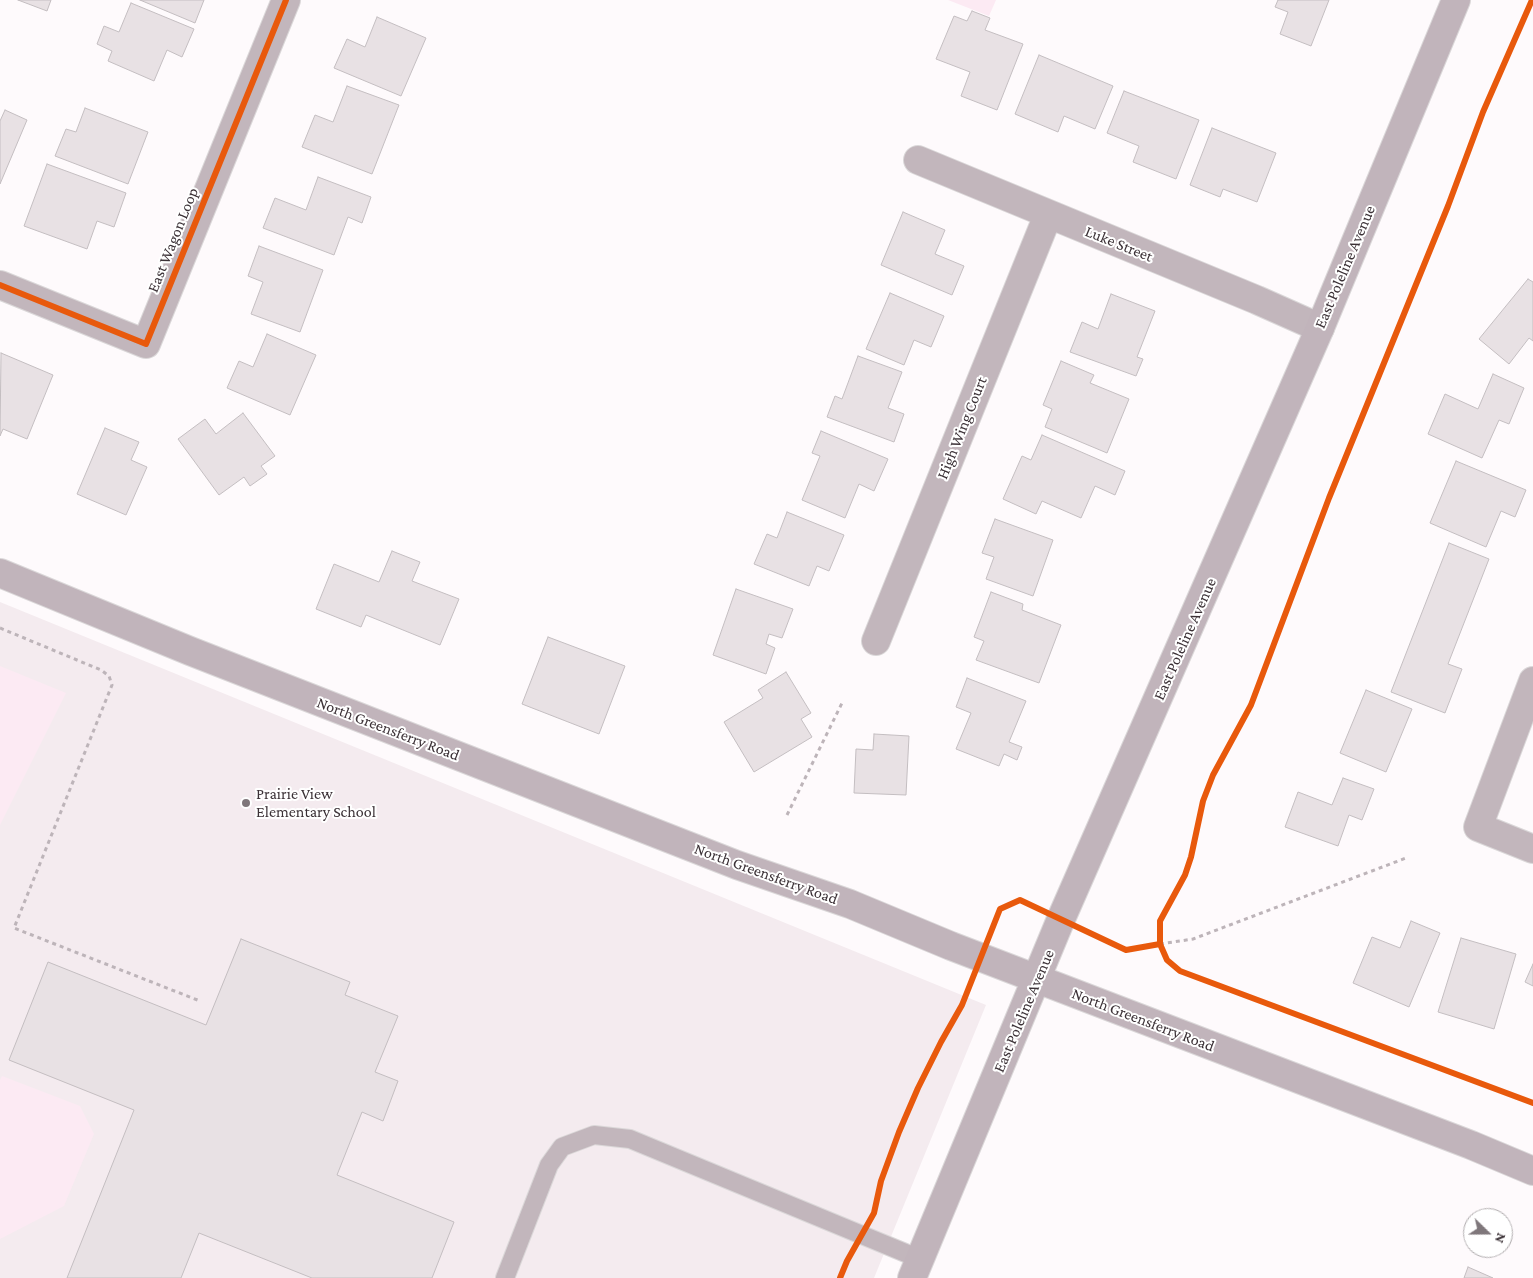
<!DOCTYPE html>
<style>
body{margin:0}
#map{position:relative;width:1533px;height:1278px;overflow:hidden;background:#fefafc;font-family:"Crimson Pro",serif}
canvas{display:block}
.north{position:absolute;left:1463px;top:1208px;width:50px;height:50px;box-sizing:border-box;background:#fff;border:1px solid #b1adaf;border-radius:50%;rotate:112deg;font-size:14px;font-weight:700;line-height:20px;text-align:center;color:#3b3136}
.north::after{content:'';display:block;margin:auto;width:18px;height:22px;background:#7f777b;clip-path:polygon(50% 0,100% 100%,50% 72%,0 100%)}
</style>
<div id="map">
<canvas width="1533" height="1278"></canvas>
<div class="north">N</div>
</div>
<script>
const context = document.querySelector('canvas').getContext('2d');
context.lineJoin = 'round';
function fillPath(path, color) {
  context.fillStyle = color;
  context.fill(path, 'evenodd');
}
function poly(rows) {
  const path = new Path2D();
  for (const r of rows) {
    path.moveTo(r[0], r[1]);
    for (let i = 2; i < r.length; i += 2) path.lineTo(r[i], r[i + 1]);
  }
  return path;
}
function stroke(path, color, width, dash) {
  context.strokeStyle = color;
  context.lineWidth = width;
  context.lineCap = dash ? 'butt' : 'round';
  context.setLineDash(dash || []);
  context.stroke(path);
}
function write(font, color, halo, rows, align = 'center') {
  context.font = font + ' "Crimson Pro",serif';
  context.lineWidth = 4;
  context.setLineDash([]);
  context.textBaseline = 'middle';
  context.strokeStyle = halo;
  context.fillStyle = color;
  for (const [text, x, y, turn = 0] of rows) {
    context.save();
    context.translate(x, y);
    context.rotate((+turn || 0) * Math.PI / 180);
    context.textAlign = isNaN(turn) ? turn : align;
    if (halo) context.strokeText(text, 0, 0);
    context.fillText(text, 0, 0);
    context.restore();
  }
}
const built = poly([
 [0,602,986,1005,874,1278,0,1278]
]);
const green = poly([
 [948,0,996,0,989,16],
 [0,666,66,693,0,825],
 [2,1076,80,1106,94,1134,64,1206,0,1239,0,1080]
]);
const building = poly([
 [18,0,51,0,47,11,18,0],
 [140,0,204,0,195,23,140,0],
 [1278,0,1329,0,1311,46,1280,34,1288,12,1275,7,1278,0],
 [131,3,194,29,182,57,167,50,154,81,108,61,112,51,97,44,104,26,119,32,131,3],
 [972,11,990,18,985,30,1023,44,997,110,961,96,970,72,936,59,954,16,967,21,972,11],
 [377,17,426,38,401,96,334,68,347,39,365,47,377,17],
 [1039,55,1113,86,1095,129,1064,116,1058,132,1015,114,1039,55],
 [347,86,399,105,372,174,302,147,315,115,333,122,347,86],
 [1124,91,1199,120,1176,179,1133,162,1139,146,1107,133,1124,91],
 [85,108,148,132,128,184,55,156,66,129,76,132,85,108],
 [5,110,27,120,0,184,0,121,5,110],
 [1212,128,1276,153,1257,202,1223,189,1220,197,1190,185,1212,128],
 [47,164,126,193,114,227,97,221,87,249,24,226,47,164],
 [318,177,371,197,362,223,348,217,334,255,263,228,275,198,306,210,318,177],
 [903,212,945,230,935,254,964,266,952,295,881,265,903,212],
 [259,246,323,270,300,332,251,314,263,282,248,276,259,246],
 [1528,279,1533,282,1533,341,1529,338,1509,364,1479,339,1528,279],
 [890,293,944,316,931,347,914,340,904,365,866,349,890,293],
 [1111,294,1155,311,1137,357,1143,359,1136,376,1070,352,1082,322,1098,329,1111,294],
 [267,334,316,355,290,415,227,388,239,361,253,367,267,334],
 [1,353,53,375,27,439,3,429,0,436,1,353],
 [858,356,902,372,888,408,904,414,894,442,827,417,835,396,842,399,858,356],
 [1061,361,1094,375,1090,383,1129,399,1107,453,1045,427,1052,409,1043,405,1061,361],
 [1493,374,1524,388,1509,424,1499,420,1482,458,1428,434,1445,394,1478,409,1493,374],
 [243,413,275,456,261,466,267,474,250,486,244,477,219,495,178,439,205,419,216,434,243,413],
 [105,428,139,442,131,460,147,467,126,515,77,494,105,428],
 [821,431,888,459,874,491,859,484,845,518,802,500,820,456,812,453,821,431],
 [1042,435,1125,471,1115,495,1095,486,1081,518,1042,501,1036,514,1003,499,1022,456,1031,460,1042,435],
 [1456,461,1526,490,1515,517,1501,511,1486,547,1430,523,1456,461],
 [787,512,844,535,829,571,817,566,809,586,754,564,767,534,777,538,787,512],
 [995,519,1053,540,1033,596,986,579,994,557,982,553,995,519],
 [1449,543,1489,559,1448,664,1462,669,1445,713,1391,692,1449,543],
 [392,551,420,562,412,581,459,599,440,645,366,615,361,627,316,609,334,564,379,582,392,551],
 [736,589,793,609,782,638,769,634,766,644,775,648,766,674,713,655,736,589],
 [991,592,1023,604,1022,610,1061,625,1039,683,976,660,984,641,974,637,991,592],
 [548,637,625,666,599,734,522,704,548,637],
 [786,672,811,713,801,719,812,737,754,772,724,722,763,698,758,690,786,672],
 [967,678,1026,701,1009,742,1022,747,1017,760,1004,754,999,766,956,749,971,713,956,707,967,678],
 [1366,690,1412,709,1386,772,1340,753,1366,690],
 [874,734,909,736,906,795,854,793,856,749,873,750,874,734],
 [1343,778,1374,789,1362,820,1349,815,1338,846,1285,827,1298,792,1332,805,1343,778],
 [1411,921,1440,933,1409,1007,1353,983,1372,937,1400,948,1411,921],
 [1461,938,1516,954,1494,1029,1438,1012,1461,938],
 [241,939,350,982,345,995,398,1016,375,1072,398,1081,383,1121,362,1112,337,1175,454,1222,432,1278,312,1278,199,1233,181,1278,67,1278,134,1110,9,1060,48,962,206,1025,241,939],
 [1533,964,1533,986,1525,982,1533,964],
 [1468,1267,1493,1278,1464,1278,1468,1267]
]);
const path = poly([
 [0,628,101,670,109,676,112,685,14,928,200,1001],
 [787,815,842,703],
 [1160,944,1193,939,1406,858]
]);
const lane = poly([
 [505,1278,549,1165,562,1147,594,1135,630,1139,920,1259]
]);
const street = poly([
 [918,160,1257,300,1320,328],
 [0,285,146,344,286,0],
 [876,641,1048,215],
 [1533,681,1478,827,1533,849]
]);
const secondary = poly([
 [0,573,190,651,737,865,850,904,951,946,1471,1145,1533,1171],
 [912,1278,1061,919,1320,328,1456,0]
]);
const cycleway = poly([
 [1532,0,1483,112,1448,206,1329,498,1251,705,1213,775,1203,801,1191,857,1185,875,1160,921,1160,944,1167,960,1180,971,1533,1103],
 [0,285,146,344,286,0],
 [840,1278,847,1261,874,1213,881,1181,899,1132,918,1088,941,1042,962,1005,1000,909,1020,900,1126,950,1160,944]
]);
const markers = [
 [246,803,5,"#7f777b"]
];
const streetNames = [
 ["East Wagon Loop",173,240,-68],
 ["Luke Street",1119,244,22],
 ["East Poleline Avenue",1345,267,-67],
 ["High Wing Court",962,428,-68],
 ["East Poleline Avenue",1185,639,-66],
 ["North Greensferry Road",388,729,21],
 ["North Greensferry Road",766,874,20],
 ["East Poleline Avenue",1024,1011,-67],
 ["North Greensferry Road",1143,1020,21]
];
const poiNames = [
 ["Prairie View",256,794],
 ["Elementary School",256,812]
];
fillPath(built, '#f4ebef');
fillPath(green, '#fceaf3');
fillPath(building, '#e8e1e4');
stroke(building, '#c4bec1', 1);
stroke(lane, '#dad7d8', 20);
stroke(street, '#dad7d8', 30);
stroke(secondary, '#dad7d8', 30);
stroke(path, '#bdb4b9', 3, [4, 4]);
stroke(lane, '#c2b6bc', 18);
stroke(street, '#c2b6bc', 28);
stroke(secondary, '#c1b4bb', 28);
stroke(cycleway, '#e8590c', 6);
for (const [x, y, r, color] of markers) {
  const dot = new Path2D();
  dot.arc(x, y, r, 0, 2 * Math.PI);
  context.fillStyle = color;
  context.fill(dot);
  stroke(dot, '#fff', 2);
}
write('16px', '#3b3136', '#fff', streetNames);
write('16px', '#3b3136', '#fff', poiNames, 'left');
</script>
